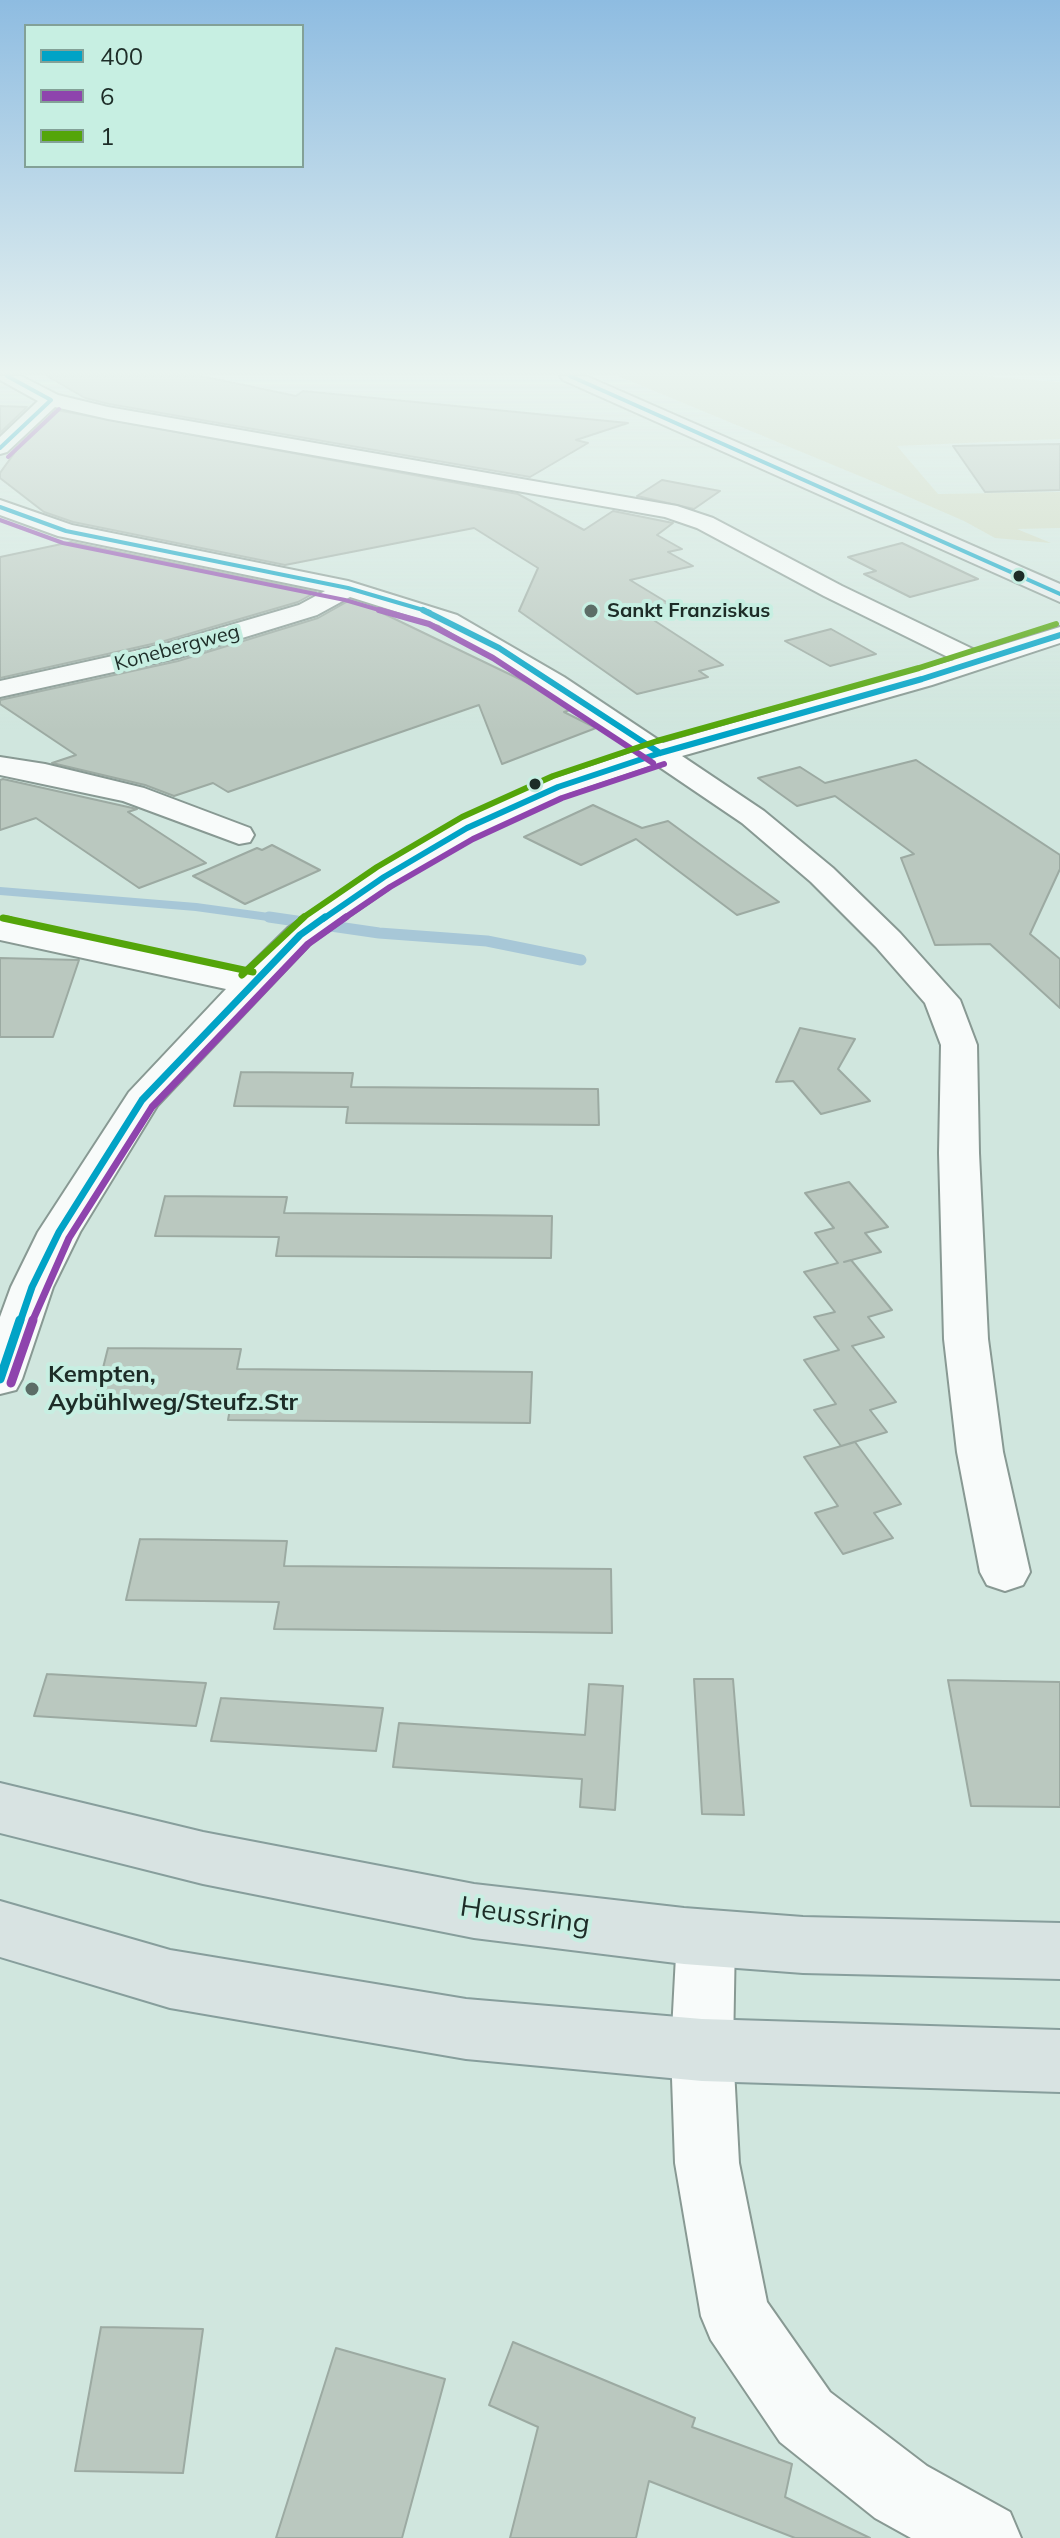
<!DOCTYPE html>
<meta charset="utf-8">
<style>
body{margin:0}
#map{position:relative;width:1060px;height:2538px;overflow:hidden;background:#d0e6de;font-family:Mulish,sans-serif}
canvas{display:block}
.legend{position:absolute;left:24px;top:24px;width:280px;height:144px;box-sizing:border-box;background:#c7efe2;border:2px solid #83a197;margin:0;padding:10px 14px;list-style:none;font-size:24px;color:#1d2c27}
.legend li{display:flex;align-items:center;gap:16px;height:40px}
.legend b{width:40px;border:2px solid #83a197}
</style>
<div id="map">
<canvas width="1060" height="2538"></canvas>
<ul class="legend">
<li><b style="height:10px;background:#01a3c6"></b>400</li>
<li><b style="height:10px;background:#8e44ad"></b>6</li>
<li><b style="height:10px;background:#54a50a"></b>1</li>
</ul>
</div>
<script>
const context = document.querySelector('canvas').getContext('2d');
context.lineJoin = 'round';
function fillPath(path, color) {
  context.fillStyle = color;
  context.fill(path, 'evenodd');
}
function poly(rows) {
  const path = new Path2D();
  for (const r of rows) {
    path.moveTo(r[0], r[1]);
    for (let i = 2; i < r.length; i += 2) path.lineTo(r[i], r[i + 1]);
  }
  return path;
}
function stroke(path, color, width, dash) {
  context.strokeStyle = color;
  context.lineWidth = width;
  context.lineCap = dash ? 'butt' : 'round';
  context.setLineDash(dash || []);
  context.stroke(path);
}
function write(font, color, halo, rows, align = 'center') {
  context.font = font + ' Mulish,sans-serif';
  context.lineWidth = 8;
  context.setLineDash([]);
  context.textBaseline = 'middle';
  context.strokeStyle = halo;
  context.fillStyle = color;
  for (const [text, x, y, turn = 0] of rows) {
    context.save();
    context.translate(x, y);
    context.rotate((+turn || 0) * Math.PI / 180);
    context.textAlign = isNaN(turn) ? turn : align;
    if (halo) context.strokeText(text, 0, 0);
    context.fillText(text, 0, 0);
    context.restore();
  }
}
const green = poly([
 [618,376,980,376,1060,382,1060,439,897,446,938,494,1060,492,1060,528,1017,529,1051,543,995,538,964,521,879,484]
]);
const streamFar1 = poly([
 [0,891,196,907,283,919]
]);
const stream = poly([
 [269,917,379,933,487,941,581,960]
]);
const building = poly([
 [47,376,201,376,296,396,303,391,628,423,576,440,588,443,530,477,109,404,85,398,47,376],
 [0,406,27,407,0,433,0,406],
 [56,410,518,494,584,530,613,511,673,523,657,535,682,549,668,552,693,566,630,580,668,603,638,610,723,665,699,671,708,677,637,694,519,611,538,568,474,528,285,565,73,522,44,512,0,478,0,473,23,441,56,410],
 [1060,444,1060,490,985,492,953,446,1060,444],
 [662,480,720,491,694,509,637,496,662,480],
 [71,542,316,592,298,602,161,642,0,678,0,557,71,542],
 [902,543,978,579,910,597,864,574,876,571,848,557,902,543],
 [350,600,370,607,532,685,570,710,564,712,596,728,502,764,479,705,228,792,213,783,174,796,145,785,52,763,76,755,0,704,0,700,178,661,318,618,350,600],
 [831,629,876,654,830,666,785,641,831,629],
 [916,760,1060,855,1060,869,1030,934,1060,959,1060,1008,990,944,935,945,901,858,914,854,835,796,797,806,758,778,800,767,825,783,916,760],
 [3,779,137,809,128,812,206,863,139,888,36,818,0,830,0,780,3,779],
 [593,805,642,828,668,821,779,902,737,915,636,839,581,865,524,837,593,805],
 [272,845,320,870,245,904,193,876,257,848,262,850,272,845],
 [0,958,79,960,53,1037,0,1037,0,958],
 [800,1028,855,1039,838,1069,870,1101,821,1114,793,1081,776,1082,800,1028],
 [241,1072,353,1073,351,1087,598,1089,599,1125,346,1123,348,1107,234,1106,241,1072],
 [849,1182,888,1227,865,1233,881,1252,844,1262,851,1260,892,1310,868,1317,884,1337,852,1346,896,1402,870,1410,887,1432,841,1446,814,1410,836,1404,804,1360,839,1350,814,1317,835,1312,804,1272,838,1263,815,1233,834,1228,805,1193,849,1182],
 [165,1196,287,1197,284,1213,552,1216,551,1258,276,1256,279,1237,155,1236,165,1196],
 [108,1348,241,1349,237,1369,532,1372,530,1423,228,1420,232,1398,96,1396,108,1348],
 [855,1442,901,1504,874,1513,893,1538,843,1554,815,1513,838,1506,804,1457,855,1442],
 [140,1539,287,1541,284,1566,611,1569,612,1633,274,1629,279,1602,126,1600,140,1539],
 [47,1674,206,1683,196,1726,34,1716,47,1674],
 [694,1679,733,1679,744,1815,702,1814,694,1679],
 [948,1680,1060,1682,1060,1807,971,1806,948,1680],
 [589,1684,623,1686,615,1810,580,1807,582,1779,393,1767,399,1723,585,1735,589,1684],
 [221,1698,383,1708,376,1751,211,1741,221,1698],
 [101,2327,203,2329,183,2473,75,2471,101,2327],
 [513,2342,695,2418,692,2427,792,2464,785,2497,870,2538,795,2538,649,2481,636,2538,510,2538,538,2427,489,2405,513,2342],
 [336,2348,445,2379,402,2538,276,2538,336,2348]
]);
const street = poly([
 [0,376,21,376,58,395,108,407,677,506,713,518,842,586,979,652,1060,627,1060,643,932,685,682,756,764,811,833,868,900,933,960,1000,977,1045,979,1153,988,1339,1003,1452,1030,1572,1023,1585,1005,1591,987,1585,980,1572,957,1452,944,1339,939,1153,941,1045,925,1003,876,947,811,882,742,823,655,764,569,793,478,835,395,884,312,942,157,1106,80,1232,53,1287,22,1379,16,1390,0,1394,0,1317,11,1287,38,1232,129,1092,226,989,0,940,0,920,243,972,288,928,373,870,456,821,547,781,636,751,544,689,439,625,350,597,317,615,177,658,0,697,0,681,162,645,299,605,325,591,58,536,0,515,0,500,72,525,348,581,457,615,564,677,663,743,954,660,824,596,697,528,665,517,108,419,55,407,7,452,0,454,0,437,38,401,0,380,0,376],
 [0,757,45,764,144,788,250,828,254,835,250,842,239,844,123,801,0,775,0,757],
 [706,1910,727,1918,735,1937,733,2050,739,2163,767,2302,830,2392,927,2466,1010,2512,1021,2538,911,2538,875,2518,780,2442,711,2340,701,2316,675,2163,671,2050,677,1937,685,1918,706,1910]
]);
const secondary = poly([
 [560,376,586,376,1060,584,1060,602,563,380,560,376]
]);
const primary = poly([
 [0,1783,203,1832,474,1884,684,1908,803,1917,1060,1923,1060,1979,803,1973,684,1964,474,1938,203,1884,0,1833,0,1783],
 [0,1901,170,1950,466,1999,702,2019,1060,2030,1060,2092,702,2081,466,2059,170,2008,0,1957,0,1901]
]);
const bus1Far3 = poly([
 [570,376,1060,594],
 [0,448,51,400,7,376],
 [0,507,66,531,348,588,430,612]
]);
const bus1Far2 = poly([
 [423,610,499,648,660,753],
 [323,919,384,877,467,828,558,787,660,753,922,679,1060,635]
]);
const bus1Far1 = poly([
 [20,1322,32,1287,59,1232,142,1100,300,935,325,917]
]);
const bus1 = poly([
 [0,1379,20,1320]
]);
const bus2Far3 = poly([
 [8,457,59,409],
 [0,520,63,543,345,600,386,612]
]);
const bus2Far2 = poly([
 [379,610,429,624,493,658,653,763],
 [343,919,390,887,473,839,562,798,664,764]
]);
const bus2Far1 = poly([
 [32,1322,69,1238,152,1107,308,944,346,917]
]);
const bus2 = poly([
 [11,1383,33,1320]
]);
const bus3Far1 = poly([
 [3,918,10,919],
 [301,919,377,867,462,817,553,776,657,741,919,668,1056,624]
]);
const bus3 = poly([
 [3,918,253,972],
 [242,975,304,917]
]);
const markers = [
 [1019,576,7,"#1d2c27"],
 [591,611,8,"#5c6d67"],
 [535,784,7,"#1d2c27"],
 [32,1389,8,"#5c6d67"]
];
const farPoinames = [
 ["Sankt Franziskus",607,611]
];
const farStreetnames = [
 ["Konebergweg",177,648,-15]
];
const poiNames = [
 ["Kempten,",48,1375],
 ["Aybühlweg/Steufz.Str",48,1403]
];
const nearStreetnames = [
 ["Heussring",525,1916,8]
];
fillPath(green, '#ced8bf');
stroke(streamFar1, '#a7c7d7', 8);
stroke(stream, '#a7c7d7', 11);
fillPath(building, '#bac8bf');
stroke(building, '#9caaa2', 2);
stroke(street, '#889993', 4);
stroke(secondary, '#889993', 4);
stroke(primary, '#879e9c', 4);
fillPath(street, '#f8fbfa');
fillPath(secondary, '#e8eeee');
fillPath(primary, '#d8e3e2');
stroke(bus1Far3, '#01a3c6', 4);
stroke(bus1Far2, '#01a3c6', 6);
stroke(bus1Far1, '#01a3c6', 7);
stroke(bus1, '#01a3c6', 9);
stroke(bus2Far3, '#8e44ad', 4);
stroke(bus2Far2, '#8e44ad', 6);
stroke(bus2Far1, '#8e44ad', 7);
stroke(bus2, '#8e44ad', 9);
stroke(bus3Far1, '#54a50a', 6);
stroke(bus3, '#54a50a', 7);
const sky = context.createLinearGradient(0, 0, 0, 731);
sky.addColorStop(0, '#8ebce1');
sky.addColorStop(0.51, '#eaf4f0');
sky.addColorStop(1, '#eaf4f000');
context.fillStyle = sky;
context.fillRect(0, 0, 1060, 731);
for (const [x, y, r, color] of markers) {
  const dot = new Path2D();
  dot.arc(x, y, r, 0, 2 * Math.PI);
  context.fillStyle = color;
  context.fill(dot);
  stroke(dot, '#c7efe2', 3);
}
write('bold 20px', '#1d2c27', '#c7efe2', farPoinames, 'left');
write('20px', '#1d2c27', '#c7efe2', farStreetnames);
write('bold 24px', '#1d2c27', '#c7efe2', poiNames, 'left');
write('28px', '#1d2c27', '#c7efe2', nearStreetnames);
</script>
